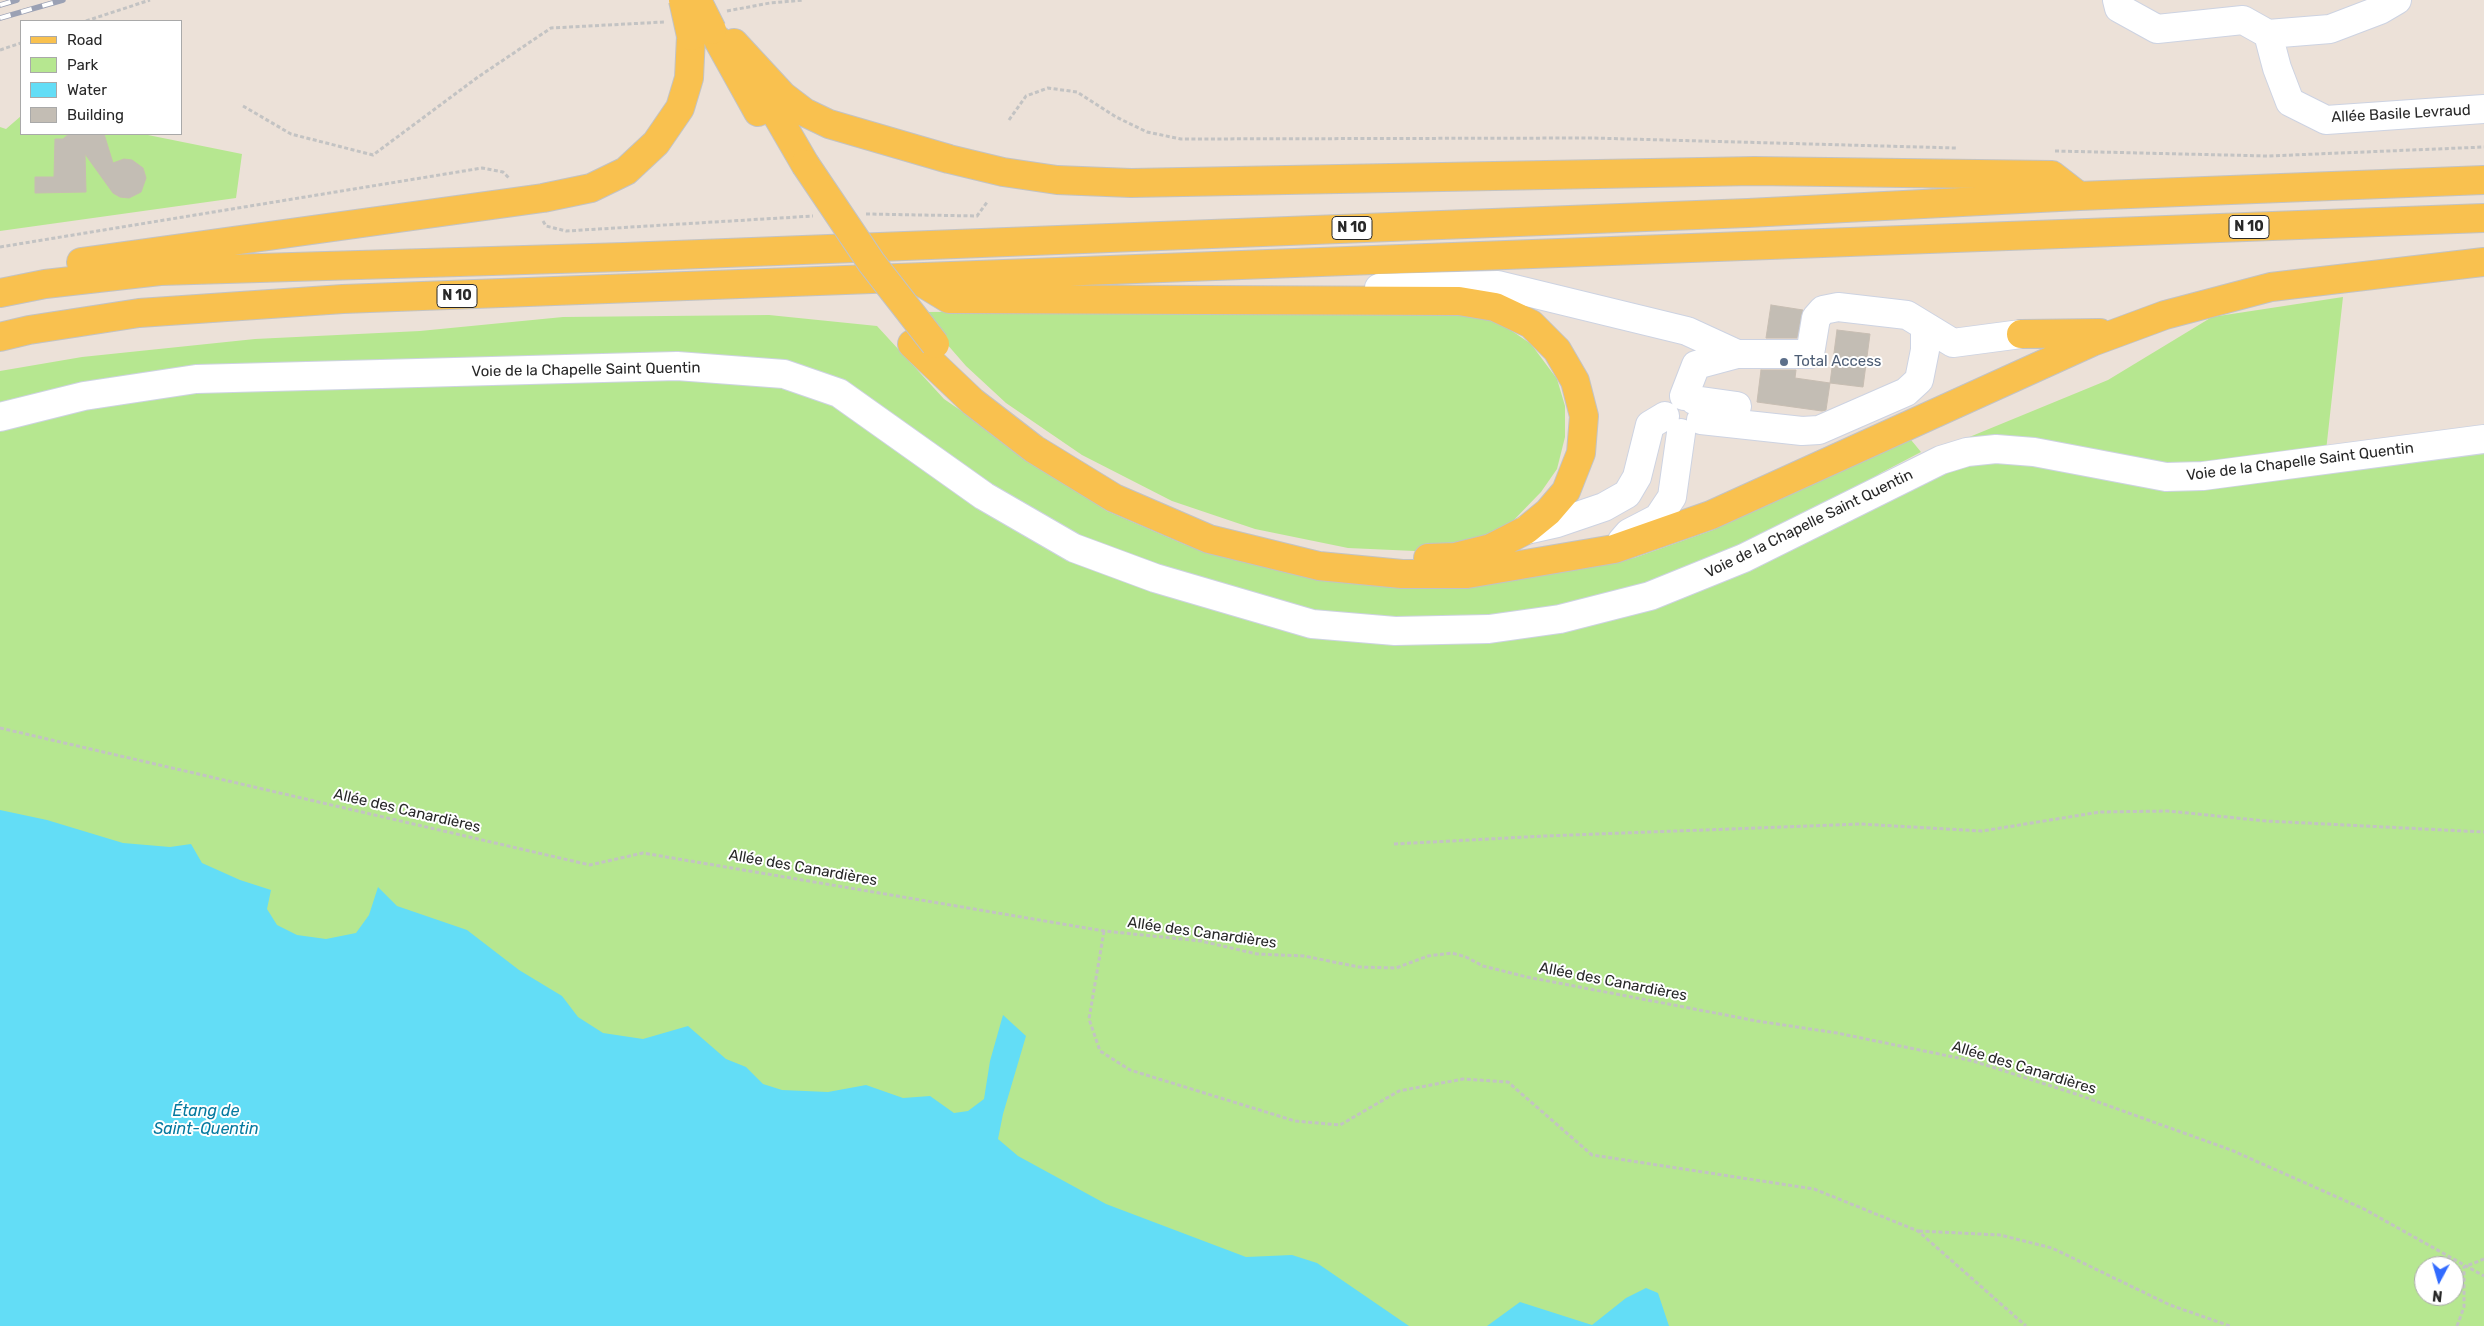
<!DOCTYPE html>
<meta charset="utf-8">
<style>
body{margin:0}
#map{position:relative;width:2484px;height:1326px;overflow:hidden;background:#ece1d8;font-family:Rubik,sans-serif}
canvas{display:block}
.legend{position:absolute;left:20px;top:20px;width:162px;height:115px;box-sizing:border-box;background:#fff;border:1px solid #a9a9a9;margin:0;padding:6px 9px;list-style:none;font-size:15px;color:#282828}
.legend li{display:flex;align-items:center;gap:10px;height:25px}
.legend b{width:25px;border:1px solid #a9a9a9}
.north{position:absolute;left:2414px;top:1256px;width:50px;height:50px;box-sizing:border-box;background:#fff;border:1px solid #a9a9a9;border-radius:50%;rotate:186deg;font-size:14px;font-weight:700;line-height:20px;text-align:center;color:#282828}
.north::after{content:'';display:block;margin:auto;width:18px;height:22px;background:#326bff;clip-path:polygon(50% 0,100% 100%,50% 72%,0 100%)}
</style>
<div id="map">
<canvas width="2484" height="1326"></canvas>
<ul class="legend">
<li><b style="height:6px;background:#f9c14f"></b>Road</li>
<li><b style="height:14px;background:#b6e790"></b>Park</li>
<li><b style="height:14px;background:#63ddf6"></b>Water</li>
<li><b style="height:14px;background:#c3bdb4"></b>Building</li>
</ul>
<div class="north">N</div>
</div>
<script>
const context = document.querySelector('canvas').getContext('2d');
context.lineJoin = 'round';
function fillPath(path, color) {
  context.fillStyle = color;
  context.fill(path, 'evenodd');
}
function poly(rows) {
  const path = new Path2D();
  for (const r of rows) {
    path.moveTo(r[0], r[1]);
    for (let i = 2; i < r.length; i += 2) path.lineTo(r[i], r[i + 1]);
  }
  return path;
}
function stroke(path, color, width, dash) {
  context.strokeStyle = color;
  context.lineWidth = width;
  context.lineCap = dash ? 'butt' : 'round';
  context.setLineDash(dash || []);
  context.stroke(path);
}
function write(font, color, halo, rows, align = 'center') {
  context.font = font + ' Rubik,sans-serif';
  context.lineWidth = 4;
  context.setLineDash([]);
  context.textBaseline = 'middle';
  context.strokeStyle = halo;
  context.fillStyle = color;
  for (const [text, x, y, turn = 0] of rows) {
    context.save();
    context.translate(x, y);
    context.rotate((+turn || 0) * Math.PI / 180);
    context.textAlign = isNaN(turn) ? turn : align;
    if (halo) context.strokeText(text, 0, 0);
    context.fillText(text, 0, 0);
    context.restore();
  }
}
const green = poly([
 [21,116,21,134,143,134,242,154,236,198,0,231,0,127,6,129],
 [2343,297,2325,460,2484,437,2484,1326,0,1326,0,371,82,357,255,339,420,331,563,317,769,315,877,326,944,399,1107,511,1186,545,1288,568,1493,578,1634,558,1713,530,1907,435,1921,452,1877,475,2108,380,2212,317],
 [2424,1266,2454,1266,2454,1296,2424,1296],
 [1444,310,1496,320,1531,344,1557,379,1565,406,1565,437,1557,469,1541,492,1510,524,1466,547,1415,551,1348,548,1255,529,1172,501,1082,455,1006,403,966,366,919,312]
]);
const water = poly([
 [0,810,47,820,123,843,170,847,191,844,202,863,240,880,271,890,267,909,277,925,297,935,326,939,356,933,369,915,378,887,397,906,467,930,519,970,562,996,578,1017,603,1033,643,1039,688,1026,726,1059,746,1067,763,1084,782,1090,828,1092,866,1085,903,1098,930,1096,954,1113,968,1111,984,1099,990,1061,1003,1015,1026,1036,1003,1114,998,1139,1018,1156,1106,1204,1246,1257,1292,1255,1317,1263,1409,1326,0,1326],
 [1646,1288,1658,1293,1669,1326,1487,1326,1520,1302,1592,1325,1626,1298]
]);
const building = poly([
 [69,134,104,134,113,163,124,159,132,160,143,168,146,178,141,192,129,198,120,197,113,193,85,154,86,192,35,193,35,177,54,177,55,139,63,139,69,134],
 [1771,305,1803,310,1797,338,1766,338,1771,305],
 [1837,330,1870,334,1863,387,1830,383,1837,330],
 [1761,370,1796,370,1795,378,1830,383,1826,410,1822,411,1757,402,1761,370]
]);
const path = poly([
 [727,11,770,3,804,0],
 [86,21,150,0],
 [0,50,21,43],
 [243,106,291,134,373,155,478,77,551,28,664,22],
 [1009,120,1026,96,1048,88,1077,92,1116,117,1147,132,1181,139,1592,138,1956,148],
 [2055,151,2268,156,2484,147],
 [866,214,977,216,988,201],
 [543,221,546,226,566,231,813,216],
 [0,247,482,168,503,172,510,179],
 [0,728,590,865,643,853,1104,931,1201,941,1257,954,1304,956,1359,967,1396,968,1428,956,1452,953,1466,957,1483,966,1527,977,1757,1021,1837,1033,1973,1061,2076,1094,2231,1150,2364,1209,2484,1276],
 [1394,844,1545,836,1860,824,1982,831,2100,812,2168,811,2266,821,2484,832],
 [1104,931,1089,1019,1100,1051,1130,1070,1295,1121,1340,1125,1399,1091,1463,1079,1508,1082,1592,1155,1814,1189,1918,1231,2026,1326],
 [1919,1231,2000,1235,2052,1248,2170,1305,2230,1326],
 [2457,1326,2464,1307,2464,1267,2484,1259]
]);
const minor = poly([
 [2117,0,2119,8,2157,29,2243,20,2268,34,2277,68,2290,102,2326,120,2484,109],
 [2268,34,2330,29,2380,10,2397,0],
 [1379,288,1498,285,1687,331,1737,354,1810,354,1816,318,1823,310,1838,307,1907,315,1953,343,2021,334],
 [1684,396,1696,365,1737,354],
 [1694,400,1737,406],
 [0,417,84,396,196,379,677,366,784,374,839,393,984,496,1074,548,1155,578,1312,624,1395,631,1489,629,1560,619,1650,596,1744,558,1941,460,1967,452,1996,449,2034,452,2166,477,2203,476,2484,439],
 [1701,420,1802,431,1819,430,1906,392,1919,380,1925,350,1925,328],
 [1526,530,1557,523,1604,507,1627,494,1637,477,1650,425,1665,416],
 [1622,541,1629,533,1658,518,1672,497,1681,433]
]);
const major = poly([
 [718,40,758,112],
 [734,43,783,96,804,112,829,124,949,159,1003,172,1057,180,1131,183,1754,171,2052,175,2079,196],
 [758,83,805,164],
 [81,262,543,198,591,188,626,171,656,143,680,108,689,78,691,36],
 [916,279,949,299,1459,301,1495,307,1531,324,1557,350,1575,381,1584,416,1581,453,1566,491,1548,512,1526,530,1491,548,1455,557,1428,558],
 [0,293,45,284,160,271,624,257,1748,213,2079,196,2484,180],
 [2021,334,2100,333],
 [0,337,29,330,139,313,343,299,2484,218],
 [912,344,973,402,1034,449,1114,498,1209,539,1319,566,1402,574,1467,574,1614,549,1711,515,2092,342,2165,315,2271,287,2484,262]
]);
const rail = poly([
 [0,5,17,0],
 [0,18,63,0]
]);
const majorBridge = poly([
 [683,0,691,36],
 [697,0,712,30],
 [805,164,871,262,935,344]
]);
const markers = [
 [1784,362,5,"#5c6f8a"]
];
const shields = [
 [2249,227,40],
 [1352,228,40],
 [457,296,40]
];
const shieldNames = [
 ["N 10",2249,227],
 ["N 10",1352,228],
 ["N 10",457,296]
];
const streetNames = [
 ["Allée Basile Levraud",2401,114,-3],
 ["Voie de la Chapelle Saint Quentin",586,370,-1],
 ["Voie de la Chapelle Saint Quentin",2300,462,-7],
 ["Voie de la Chapelle Saint Quentin",1809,524,-26],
 ["Allée des Canardières",407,811,13],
 ["Allée des Canardières",803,868,10],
 ["Allée des Canardières",1202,933,8],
 ["Allée des Canardières",1613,982,11],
 ["Allée des Canardières",2024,1068,17]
];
const serviceNames = [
 ["Total Access",1794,362]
];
const waterNames = [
 ["Étang de",206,1111],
 ["Saint-Quentin",206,1129]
];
fillPath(green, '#b6e790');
fillPath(water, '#63ddf6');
fillPath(building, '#c3bdb4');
stroke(building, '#c7bdb2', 1);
stroke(minor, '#cdd3e2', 30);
stroke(major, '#c3c3c3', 30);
stroke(path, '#c3c3c3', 3, [4, 2.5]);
stroke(minor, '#fff', 28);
stroke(major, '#f9c14f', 28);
stroke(rail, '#9ba1b4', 5.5);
stroke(rail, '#fff', 4, [11]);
stroke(majorBridge, '#c3c3c3', 30, []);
stroke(majorBridge, '#f9c14f', 28);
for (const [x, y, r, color] of markers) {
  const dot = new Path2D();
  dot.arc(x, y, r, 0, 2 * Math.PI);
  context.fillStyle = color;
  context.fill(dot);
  stroke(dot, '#fff', 2);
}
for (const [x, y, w] of shields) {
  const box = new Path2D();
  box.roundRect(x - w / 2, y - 11.5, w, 23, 4);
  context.fillStyle = '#fff';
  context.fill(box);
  stroke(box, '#282828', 1);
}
write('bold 14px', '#282828', null, shieldNames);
write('15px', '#282828', '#fff', streetNames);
write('15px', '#4e5e75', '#fff', serviceNames, 'left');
write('italic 16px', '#05799f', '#fff', waterNames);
</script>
